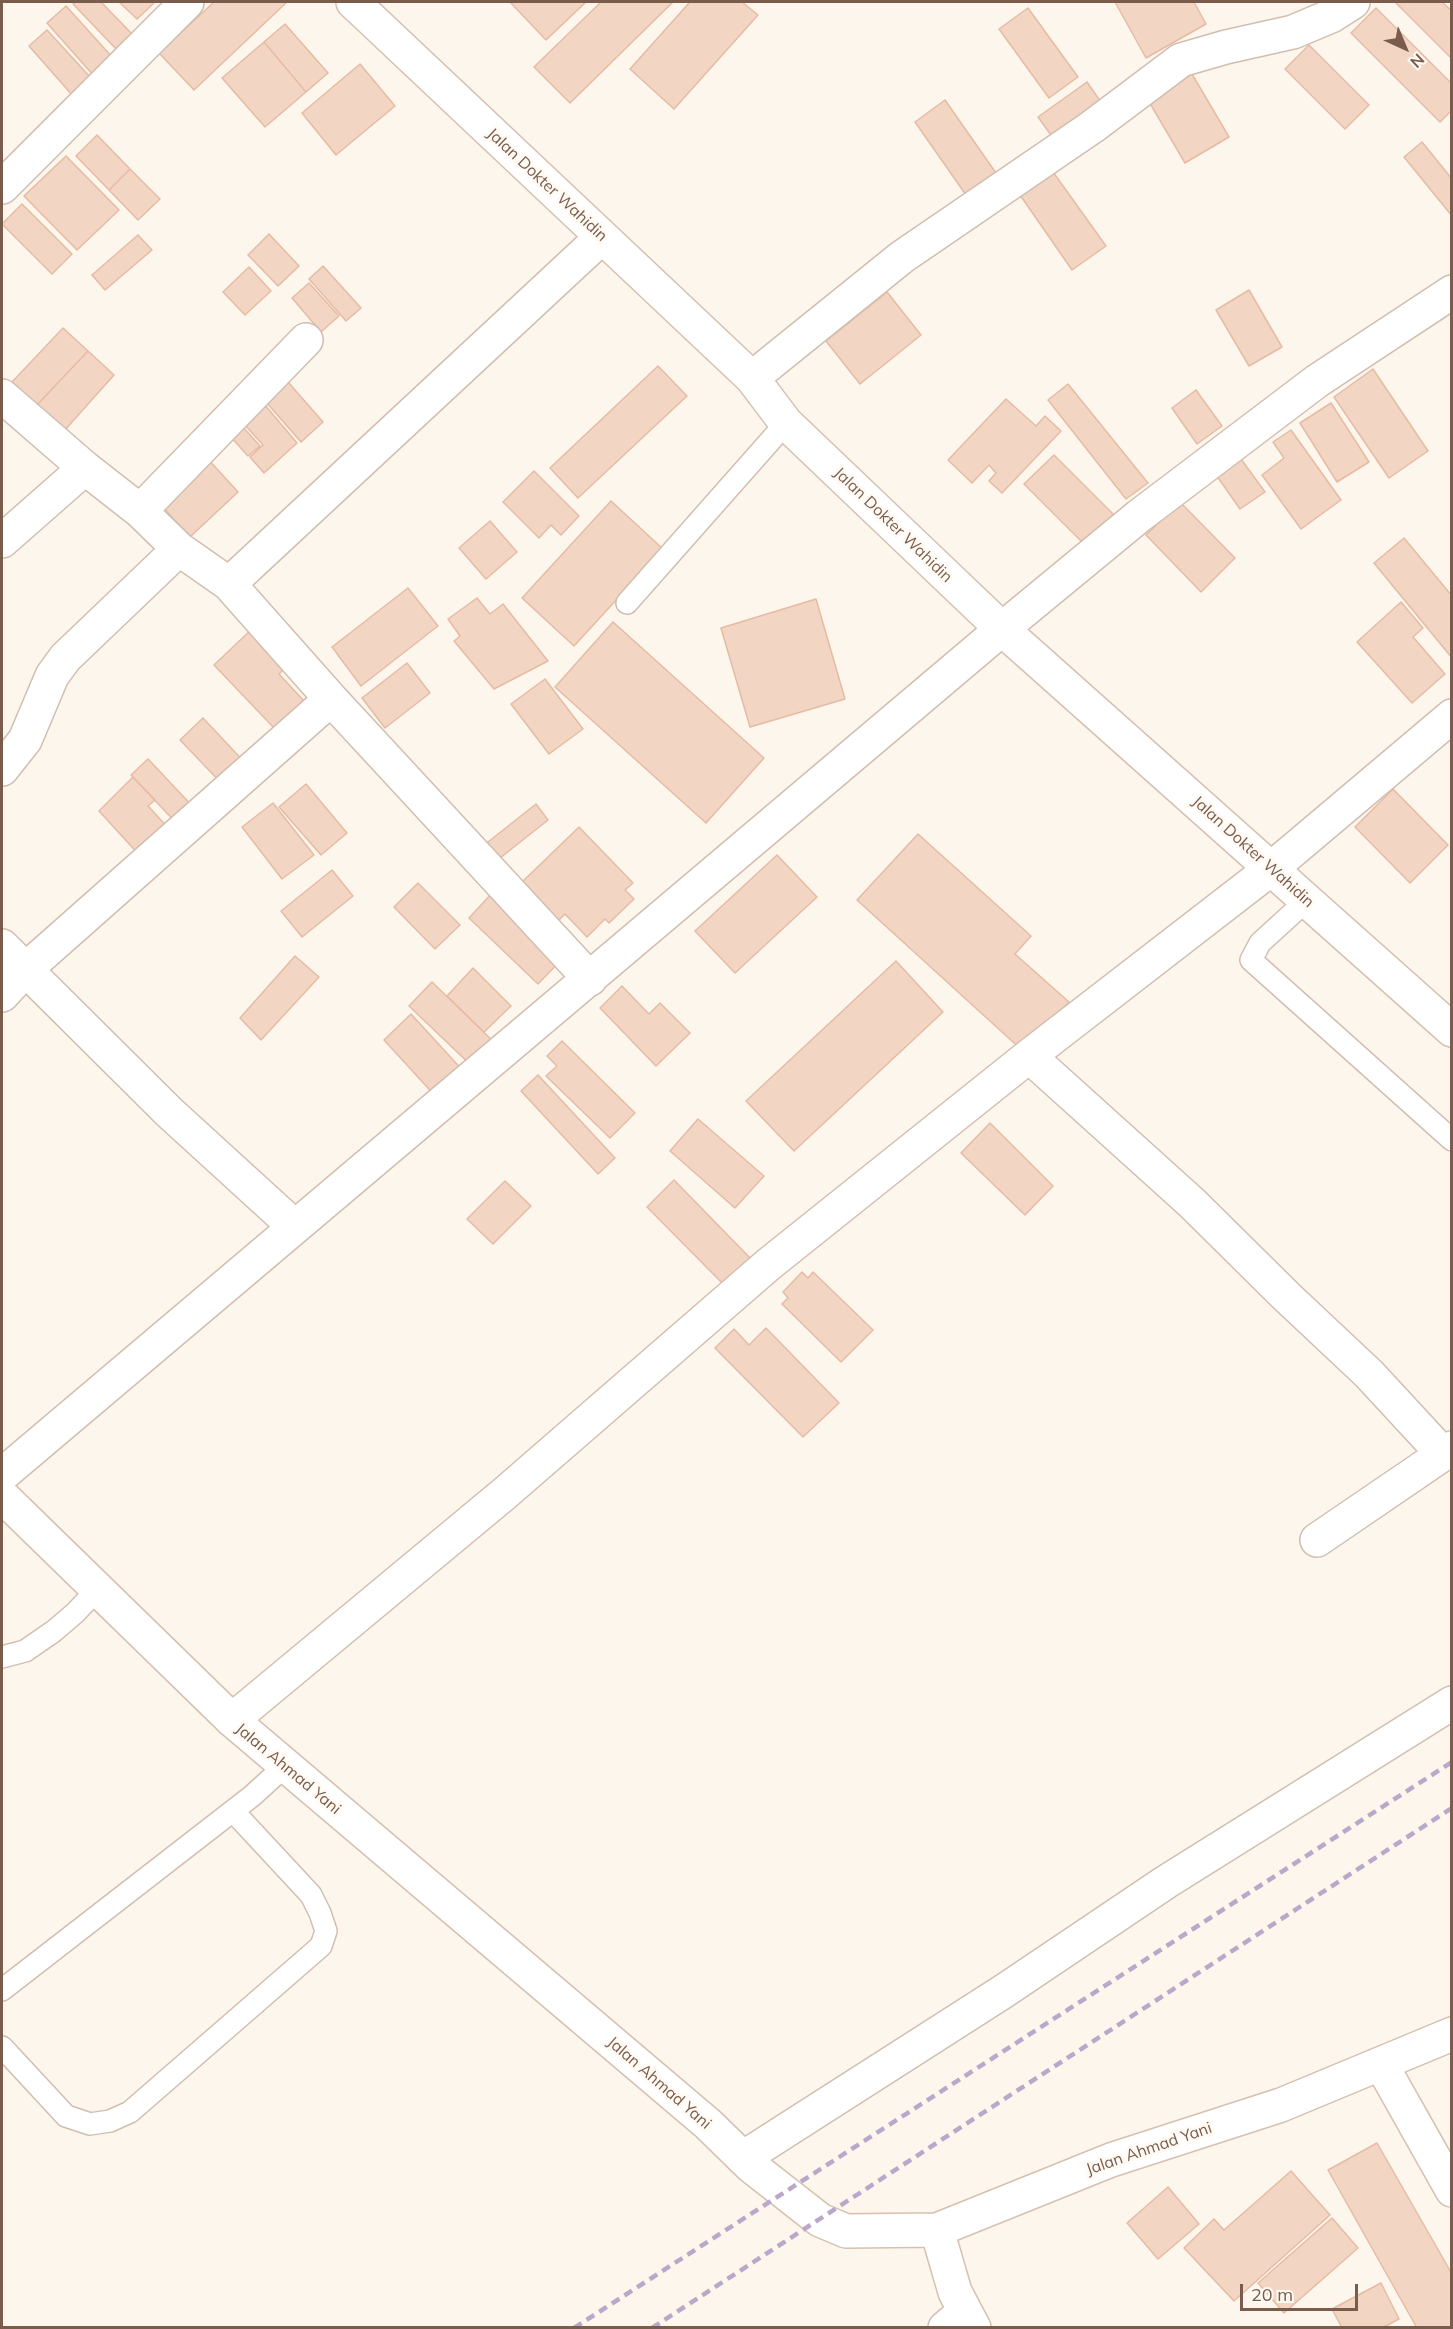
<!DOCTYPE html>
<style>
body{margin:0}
#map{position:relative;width:1453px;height:2329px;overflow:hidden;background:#fdf6ec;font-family:Mulish,sans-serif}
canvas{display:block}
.frame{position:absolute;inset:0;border:3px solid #7a5c4d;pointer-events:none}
.north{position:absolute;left:1375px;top:18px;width:60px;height:60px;-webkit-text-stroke:4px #fffaf3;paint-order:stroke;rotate:136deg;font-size:16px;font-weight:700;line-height:24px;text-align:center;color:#7a5c4d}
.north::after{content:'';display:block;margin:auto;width:21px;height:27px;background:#7a5c4d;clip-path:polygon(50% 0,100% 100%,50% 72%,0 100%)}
.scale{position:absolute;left:1240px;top:2284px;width:118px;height:27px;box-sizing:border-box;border:3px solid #7a5c4d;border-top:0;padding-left:8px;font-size:18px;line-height:21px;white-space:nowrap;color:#7a5c4d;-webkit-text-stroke:4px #fffaf3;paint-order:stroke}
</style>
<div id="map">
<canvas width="1453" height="2329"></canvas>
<div class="frame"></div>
<div class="north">N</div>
<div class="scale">20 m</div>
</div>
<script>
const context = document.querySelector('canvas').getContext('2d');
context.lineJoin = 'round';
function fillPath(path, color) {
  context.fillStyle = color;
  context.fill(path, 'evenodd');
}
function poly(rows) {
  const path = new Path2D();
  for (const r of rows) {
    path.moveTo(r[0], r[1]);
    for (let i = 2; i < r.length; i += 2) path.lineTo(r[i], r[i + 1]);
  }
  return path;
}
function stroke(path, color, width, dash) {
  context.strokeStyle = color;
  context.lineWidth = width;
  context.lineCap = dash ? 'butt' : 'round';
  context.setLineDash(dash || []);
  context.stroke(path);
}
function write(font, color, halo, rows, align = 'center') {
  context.font = font + ' Mulish,sans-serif';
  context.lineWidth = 6;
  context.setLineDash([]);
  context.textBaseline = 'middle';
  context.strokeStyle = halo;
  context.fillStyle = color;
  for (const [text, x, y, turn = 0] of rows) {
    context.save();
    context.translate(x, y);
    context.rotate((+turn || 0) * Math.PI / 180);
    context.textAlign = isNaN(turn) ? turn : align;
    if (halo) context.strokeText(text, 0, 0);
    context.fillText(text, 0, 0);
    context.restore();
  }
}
const building = poly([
 [76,2,101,2,135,37,119,52,73,4,76,2],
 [119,2,155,2,137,19,119,2],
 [214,2,287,2,194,90,159,53,214,2],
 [510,2,586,2,546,40,510,2],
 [601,2,673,2,570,103,534,67,601,2],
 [690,2,742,2,758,15,674,109,630,69,690,2],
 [1115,2,1194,2,1206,24,1146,58,1115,2],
 [1395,2,1442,2,1452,11,1452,59,1395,2],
 [66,6,113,58,94,76,47,23,66,6],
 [1028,8,1078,77,1049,98,999,29,1028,8],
 [1376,8,1452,84,1452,110,1440,122,1351,33,1376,8],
 [285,24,328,73,306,92,264,42,285,24],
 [47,30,92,79,73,96,29,46,47,30],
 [264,42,306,92,265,127,222,78,264,42],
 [1309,45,1369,105,1345,129,1285,69,1309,45],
 [360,64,395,106,336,155,302,113,360,64],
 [1192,74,1229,137,1185,163,1148,100,1192,74],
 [1087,82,1105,108,1056,142,1038,117,1087,82],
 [945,100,996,173,966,195,915,122,945,100],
 [97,135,130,169,109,190,76,156,97,135],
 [1422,142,1452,179,1452,216,1404,157,1422,142],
 [66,156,119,210,77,250,24,196,66,156],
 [130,169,160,199,138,220,109,190,130,169],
 [1053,172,1106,246,1072,270,1020,195,1053,172],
 [22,204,72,254,52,274,2,224,22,204],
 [269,234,299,266,278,286,248,255,269,234],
 [138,235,152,250,105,290,92,275,138,235],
 [323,266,361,308,346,321,309,279,323,266],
 [249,267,271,291,245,315,223,292,249,267],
 [309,283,339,316,321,332,292,298,309,283],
 [1249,290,1282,347,1249,366,1216,310,1249,290],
 [887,292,921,335,860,384,826,341,887,292],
 [63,328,88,351,37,405,12,382,63,328],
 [88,351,114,375,64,431,37,405,88,351],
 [658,366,687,396,578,498,550,468,658,366],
 [1373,369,1428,451,1389,478,1334,397,1373,369],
 [288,382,323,422,301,442,266,402,288,382],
 [1068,384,1148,483,1126,499,1048,400,1068,384],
 [1196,390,1222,426,1197,444,1172,408,1196,390],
 [1006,399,1036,426,1045,416,1061,431,1002,493,989,481,996,473,989,465,972,483,948,460,1006,399],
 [1331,403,1369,462,1337,482,1300,423,1331,403],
 [264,404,297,443,264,473,250,457,263,445,243,423,264,404],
 [241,425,260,446,248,456,230,436,241,425],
 [1291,430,1341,500,1301,529,1262,475,1284,458,1273,442,1291,430],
 [1054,455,1114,515,1084,544,1024,484,1054,455],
 [1238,455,1265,492,1240,509,1214,472,1238,455],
 [207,458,238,492,190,537,159,503,207,458],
 [534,471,579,516,561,535,551,525,539,538,503,502,534,471],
 [611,501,663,549,574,646,522,598,611,501],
 [1180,502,1235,558,1201,592,1146,535,1180,502],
 [490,521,517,552,486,579,459,548,490,521],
 [1404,538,1452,596,1452,658,1374,563,1404,538],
 [408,588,438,626,361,686,332,647,408,588],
 [477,598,490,614,503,604,548,661,494,689,454,641,460,636,448,619,477,598],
 [816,599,845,699,750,727,721,628,816,599],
 [1401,602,1423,628,1413,637,1445,674,1412,703,1357,642,1401,602],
 [613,622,764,758,706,823,555,687,613,622],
 [254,627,289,664,279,674,304,701,275,729,214,665,254,627],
 [407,663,430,693,385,728,362,698,407,663],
 [545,679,583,729,549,754,511,704,545,679],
 [203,718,249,767,226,788,180,740,203,718],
 [148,759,197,811,180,827,131,775,148,759],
 [133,777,155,800,148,806,171,831,142,858,99,811,133,777],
 [306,784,347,833,321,855,279,807,306,784],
 [1393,789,1448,845,1410,883,1355,827,1393,789],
 [273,803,314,855,282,879,242,827,273,803],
 [536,804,548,820,495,862,483,846,536,804],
 [579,827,633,883,625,890,634,899,609,923,605,919,587,937,565,914,557,922,520,884,579,827],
 [918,834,1031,936,1015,954,1069,1002,1024,1052,857,900,918,834],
 [777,855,817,897,735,973,695,931,777,855],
 [332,870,353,896,302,937,281,911,332,870],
 [418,883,460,925,435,949,394,907,418,883],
 [494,891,564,957,538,984,469,918,494,891],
 [295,956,319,977,261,1040,240,1018,295,956],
 [896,961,943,1012,794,1151,746,1101,896,961],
 [473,968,511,1006,484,1032,447,996,473,968],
 [432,982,499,1047,477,1071,409,1006,432,982],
 [622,986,649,1014,660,1003,690,1033,656,1066,600,1008,622,986],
 [411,1014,466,1074,438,1099,384,1040,411,1014],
 [562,1041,635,1113,610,1138,546,1076,557,1066,547,1056,562,1041],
 [538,1075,615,1158,598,1174,521,1091,538,1075],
 [698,1119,764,1176,735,1208,670,1151,698,1119],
 [990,1123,1053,1186,1025,1215,961,1153,990,1123],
 [674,1180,752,1260,725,1286,647,1207,674,1180],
 [505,1181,531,1206,493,1244,467,1219,505,1181],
 [802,1272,808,1278,813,1272,873,1330,841,1362,782,1304,788,1298,783,1292,802,1272],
 [766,1328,839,1403,803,1437,715,1348,734,1329,749,1345,766,1328],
 [1377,2143,1452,2274,1452,2328,1417,2328,1328,2170,1377,2143],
 [1291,2171,1330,2215,1234,2301,1184,2248,1214,2219,1224,2230,1291,2171],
 [1168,2187,1199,2224,1158,2259,1127,2223,1168,2187],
 [1332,2218,1358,2248,1284,2313,1258,2283,1332,2218],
 [1381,2283,1399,2319,1382,2328,1342,2328,1332,2309,1381,2283]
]);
const lane = poly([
 [627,603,786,423],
 [1307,900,1260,943,1251,960,1452,1140],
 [2,1657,25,1651,54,1631,75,1613,97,1590],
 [2,1990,252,1796,285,1766],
 [2,2047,66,2116,90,2124,110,2121,130,2112,321,1946,326,1931,320,1913,311,1895,233,1811]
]);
const street = poly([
 [2,187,187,2],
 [752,378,902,257,1092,127,1181,60,1226,47,1293,32,1331,16,1353,2],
 [2,396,85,468,140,511,179,549,229,584,331,699,590,979],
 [140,511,306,340],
 [2,541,85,468],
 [229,584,602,237],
 [2,769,25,740,52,676,65,658,179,549],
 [2,946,169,1112,295,1227],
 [2,995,25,970,331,699],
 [1029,1056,1192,1203,1286,1296,1369,1374,1443,1454],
 [2,1475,1002,629,1139,516,1317,381,1452,292],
 [1317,1540,1452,1448],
 [232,1720,504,1494,769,1264,1029,1056,1272,868,1452,716],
 [743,2158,1004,1991,1166,1882,1452,1703],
 [945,2328,964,2312]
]);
const secondary = poly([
 [353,2,752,378,786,423,1002,629,1452,1030],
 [2,1496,232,1720,708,2124,751,2166,820,2220,846,2231,937,2230,1111,2160,1281,2105,1452,2034],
 [1381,2064,1452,2190],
 [937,2230,955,2292,974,2328]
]);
const rail = poly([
 [574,2328,1452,1762],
 [652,2328,1452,1808]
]);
const streetNames = [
 ["Jalan Dokter Wahidin",547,185,43],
 ["Jalan Dokter Wahidin",893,525,44],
 ["Jalan Dokter Wahidin",1253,852,42],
 ["Jalan Ahmad Yani",288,1769,40],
 ["Jalan Ahmad Yani",659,2083,41],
 ["Jalan Ahmad Yani",1149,2149,-19]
];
fillPath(building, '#f3d5c3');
stroke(building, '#e6bba3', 1.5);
stroke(lane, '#d1beb0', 24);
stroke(street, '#d1beb0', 36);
stroke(secondary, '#d6c0b0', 36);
stroke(lane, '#fff', 21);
stroke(street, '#fff', 33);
stroke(secondary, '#fff', 33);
stroke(rail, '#b9a8c9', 4.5, [9, 6]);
write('16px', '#7a5c4d', '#fffaf3', streetNames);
</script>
